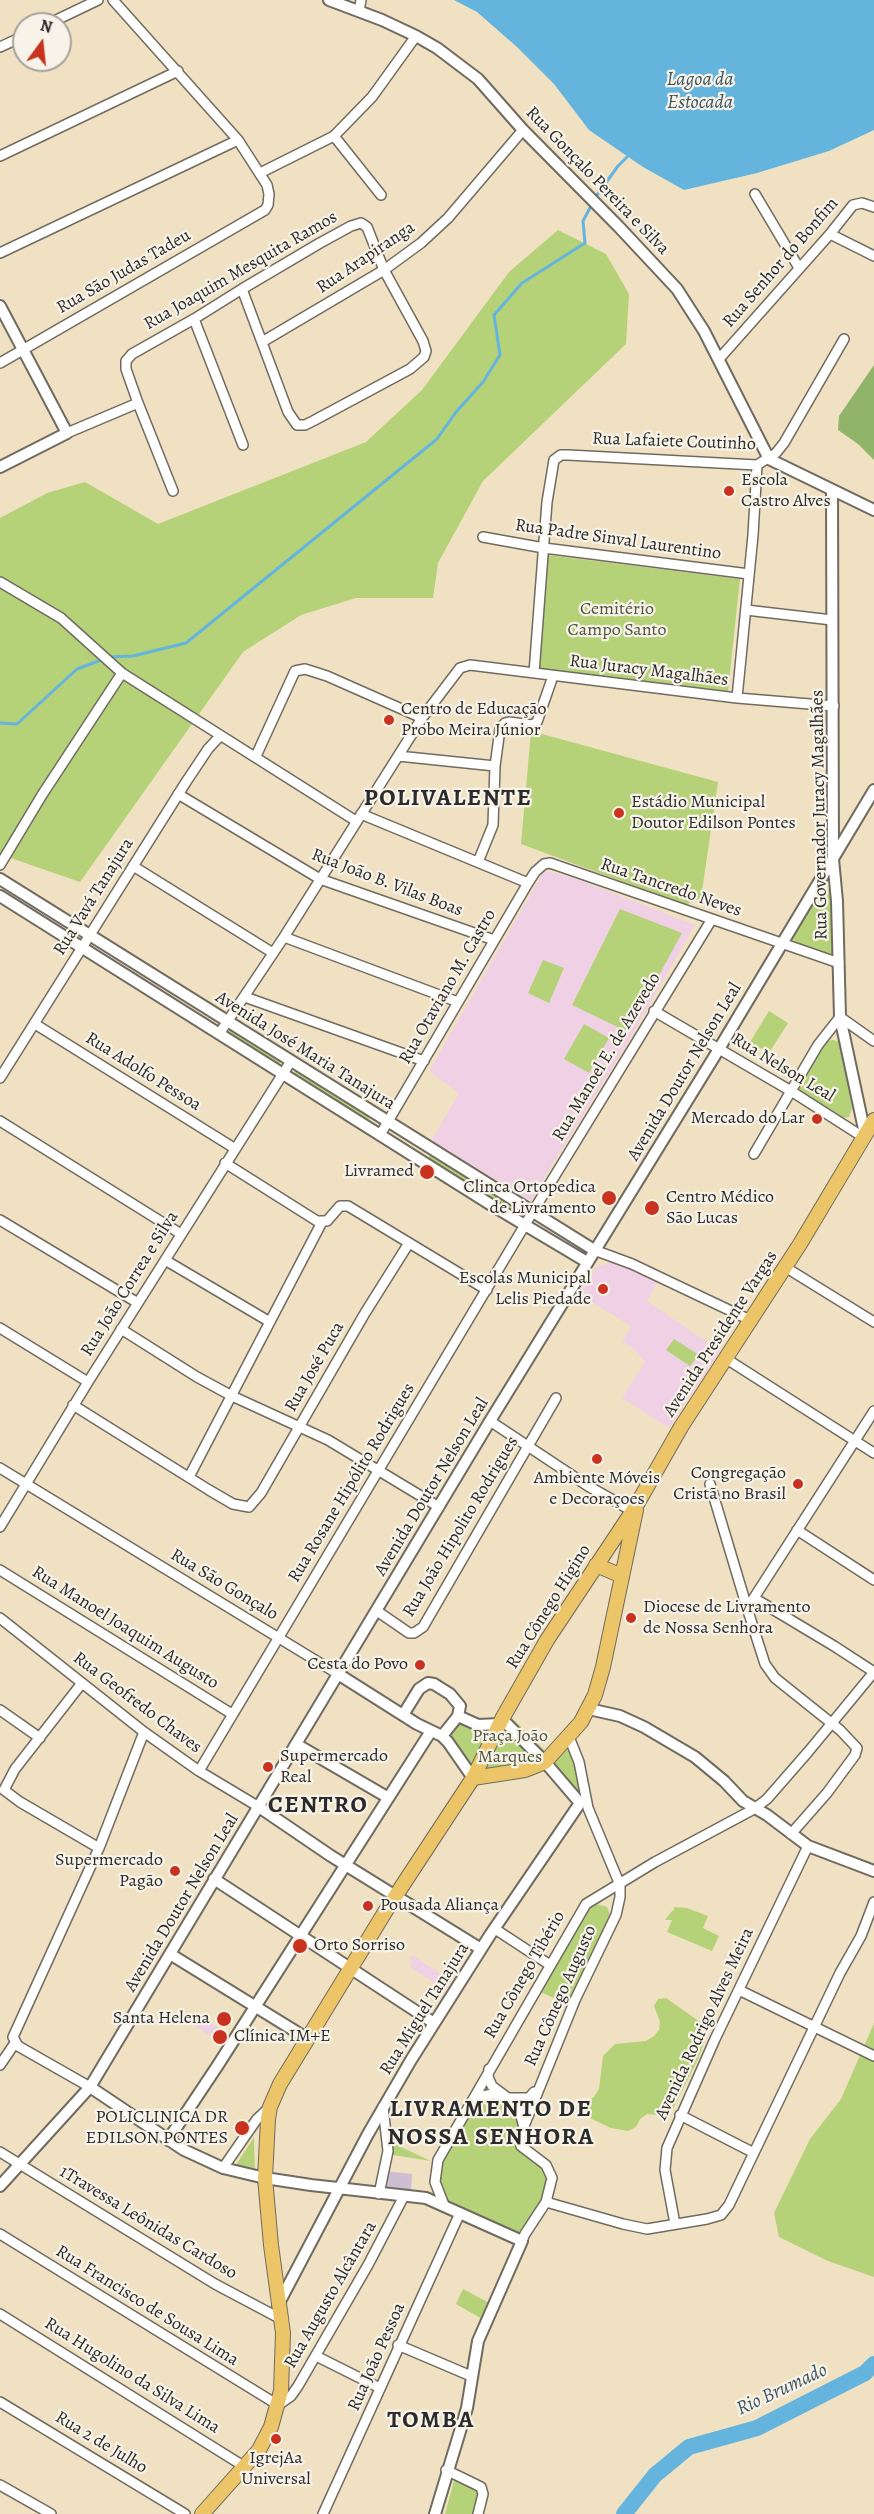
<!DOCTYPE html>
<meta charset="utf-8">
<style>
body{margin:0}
#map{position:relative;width:874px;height:2514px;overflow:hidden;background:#f1e1c3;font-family:Alegreya,serif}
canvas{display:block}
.north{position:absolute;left:12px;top:12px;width:60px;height:60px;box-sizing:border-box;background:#f7f3e8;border:2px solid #a5a39c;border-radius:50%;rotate:15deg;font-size:16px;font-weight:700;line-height:24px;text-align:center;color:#2b2b2b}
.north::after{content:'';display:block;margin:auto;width:21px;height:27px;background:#c8321e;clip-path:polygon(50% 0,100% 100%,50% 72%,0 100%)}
</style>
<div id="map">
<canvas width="874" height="2514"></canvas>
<div class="north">N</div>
</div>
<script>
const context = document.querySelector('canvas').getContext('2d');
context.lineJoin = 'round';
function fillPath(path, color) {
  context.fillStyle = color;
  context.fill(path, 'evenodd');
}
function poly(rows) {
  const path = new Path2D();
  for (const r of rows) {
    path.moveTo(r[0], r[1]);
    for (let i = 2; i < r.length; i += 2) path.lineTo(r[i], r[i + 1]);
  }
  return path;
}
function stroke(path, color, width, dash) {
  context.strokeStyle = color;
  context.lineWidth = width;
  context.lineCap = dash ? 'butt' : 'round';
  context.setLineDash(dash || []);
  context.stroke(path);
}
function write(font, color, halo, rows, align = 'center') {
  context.font = font + ' Alegreya,serif';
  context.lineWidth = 4.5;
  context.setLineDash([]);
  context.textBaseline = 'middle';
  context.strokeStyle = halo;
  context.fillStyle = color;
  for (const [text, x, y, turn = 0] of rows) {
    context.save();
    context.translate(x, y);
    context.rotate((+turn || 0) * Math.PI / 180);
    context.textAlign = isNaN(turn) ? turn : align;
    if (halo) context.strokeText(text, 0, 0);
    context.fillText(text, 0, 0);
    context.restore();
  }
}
const built = poly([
 [544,871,571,877,695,925,628,1042,530,1201,432,1140,459,1093,429,1071],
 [615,1261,657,1283,647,1301,720,1351,669,1428,622,1398,645,1362,632,1347,622,1342,631,1326,580,1295,596,1267],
 [412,1955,451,1981,445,1990,410,1967,413,1961,410,1959],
 [194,2014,228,2033,220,2042,187,2021]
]);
const industrial = poly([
 [385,2171,412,2174,411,2191,382,2188]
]);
const green = poly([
 [558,230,606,254,629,294,626,344,483,481,438,563,433,598,356,598,301,615,243,652,80,882,2,855,0,856,0,518,47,493,85,482,158,524,366,442,422,390,509,272],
 [548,555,740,579,728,691,537,668],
 [531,731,718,782,701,898,685,905,521,844],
 [826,888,831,892,833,952,831,955,795,945,793,937,802,917,814,900],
 [620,909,682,933,628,1032,572,1005],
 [543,960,564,968,549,1003,528,993],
 [769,1011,788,1023,769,1053,750,1042],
 [584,1024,609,1038,589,1073,564,1059],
 [232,1028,282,1060,279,1064,228,1032],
 [833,1040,840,1042,852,1109,849,1117,843,1118,798,1090,798,1085,821,1049,828,1041],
 [299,1069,372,1115,368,1120,293,1074],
 [431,1154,526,1212,523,1217,428,1158],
 [674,1339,699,1355,690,1366,666,1350],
 [509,1715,547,1753,543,1766,480,1778,445,1736,462,1723,481,1731,492,1728],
 [568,1746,585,1796,578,1801,554,1768,551,1759],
 [593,1903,607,1907,611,1916,573,2006,535,1990,584,1907],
 [674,1907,687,1908,708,1916,703,1928,719,1936,712,1951,667,1932,672,1920,665,1920,671,1912,674,1910],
 [666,1998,700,2022,705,2028,706,2036,699,2057,672,2111,665,2116,647,2114,640,2119,636,2127,628,2131,611,2128,581,2114,581,2105,594,2097,599,2089,603,2056,615,2044,646,2041,654,2036,659,2030,660,2022,654,2006,658,1999],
 [874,2023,874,2277,828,2261,779,2237,774,2213,810,2139,841,2099],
 [493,2094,520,2112,520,2136,552,2178,522,2241,444,2205,436,2165,468,2105],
 [254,2137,254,2144,255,2172,236,2165],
 [388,2141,431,2161,387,2154],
 [463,2289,491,2304,482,2319,456,2304],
 [455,2477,482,2490,476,2514,445,2514]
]);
const forest = poly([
 [874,365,874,460,858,444,838,430,839,416]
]);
const water = poly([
 [454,0,874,0,874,130,829,151,757,173,684,190,643,167,589,130,554,84,517,47,477,12]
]);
const stream = poly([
 [595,198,618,166,630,154],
 [0,723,17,724,77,669,109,657,133,656,186,643,437,439,456,412,483,382,500,355,494,315,522,283,585,243,583,221,592,204]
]);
const river = poly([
 [624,2514,655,2475,689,2447,757,2428,865,2373,874,2364]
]);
const minor = poly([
 [359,11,361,0],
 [48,24,98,0],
 [0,47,24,36],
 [334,136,381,195],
 [0,156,178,71],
 [260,173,334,136,372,97,416,36],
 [755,194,799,268],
 [830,234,874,256],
 [0,253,238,140],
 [194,319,243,445],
 [262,342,384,270,421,243,448,218,523,130],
 [719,359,830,234,853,205,862,203,874,207],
 [0,363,265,210,268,205,269,194,267,185,238,140,113,0],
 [67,433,138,403],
 [173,491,138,403,126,369,126,361,132,354,194,319,242,289,320,243,351,226,361,223,367,227,384,270,423,341,426,351,424,357,410,369,313,421,305,425,297,425,288,412,242,289],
 [483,537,544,548,749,574],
 [0,582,61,618,122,673,356,821],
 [746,610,832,620],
 [534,673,547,502,554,460,561,455,568,455,757,465,776,453,784,443,844,339],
 [737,698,753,535,757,465],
 [256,756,295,671,305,669,327,676,422,718],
 [398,756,495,766],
 [178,794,320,879,494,940],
 [361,814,528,883],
 [478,862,493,825,495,766,500,729,505,723,509,722,532,725,537,722,553,676],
 [0,865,42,795,122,673],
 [133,866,273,953],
 [284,937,458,1002],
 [245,997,424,1061],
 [654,1011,791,1091,863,1137],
 [35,1024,234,1148],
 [219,1034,284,937,422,718,460,668,470,665,737,698,834,706],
 [0,1078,186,782,208,749,220,736],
 [0,1121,181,1234],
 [380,1135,528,883,535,872,544,864,550,863,839,963],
 [754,1154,818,1045,840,1017,874,1041],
 [225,1163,317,1221,327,1221,340,1206,348,1206,487,1290],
 [0,1220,138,1303],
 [594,1250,632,1264,750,1320],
 [165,1260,270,1322],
 [785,1267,874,1322],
 [0,1328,88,1382],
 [121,1329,197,1377,232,1396,328,1440,439,1507],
 [725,1358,874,1453],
 [73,1405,209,1490,233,1504,249,1507,261,1493,365,1313,409,1243],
 [490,1421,588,1486,636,1513],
 [0,1468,338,1674],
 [189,1477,322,1222],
 [710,1484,748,1611],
 [0,1527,88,1382,291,1061],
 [797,1530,874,1580],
 [0,1570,232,1714],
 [754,1598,834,1646,874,1672],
 [377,1611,409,1633,414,1633,423,1627,556,1398],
 [0,1618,144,1732,199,1771,259,1807],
 [82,1683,15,1769,4,1790,20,1802,99,1848],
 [0,1710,40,1738],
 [199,1771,532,1213,712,919],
 [791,1834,827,1793,855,1755,857,1748,840,1730,775,1678,765,1664,748,1611,750,1604,874,1411],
 [495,1929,550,1965],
 [739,1990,874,2056],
 [0,2065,15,2043],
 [489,2069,488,2077,492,2086,508,2098,529,2098,534,2092],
 [90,2087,18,2046,13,2037,99,1848,144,1732],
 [471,2102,482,2096,493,2094,504,2097,514,2103,520,2112,523,2124],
 [680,2115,754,2153],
 [0,2152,215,2284,281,2319],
 [223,2168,257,2119,270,2107],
 [379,2194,388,2151,383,2107],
 [546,2202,623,2224,647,2229,707,2219,721,2215,729,2205,840,1973,861,1936,874,1902],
 [444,2205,435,2182,438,2160,586,1904,655,1862,754,1809,767,1799,808,1752,874,1672],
 [675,2224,665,2170,667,2148,715,2039,808,1846],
 [0,2234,278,2405,291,2396,298,2386,368,2265,404,2196],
 [522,2241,525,2234,546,2202,552,2178,546,2165,521,2146,520,2136,575,2000,616,1915,620,1897,620,1885,588,1808,579,1762,569,1737],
 [0,2314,245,2467],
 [398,2345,471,2376],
 [316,2356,380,2388],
 [0,2402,185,2514],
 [446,2470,481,2487,483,2494,478,2514],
 [0,2485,51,2514],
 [323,2514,460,2213]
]);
const tertiary = poly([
 [329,0,382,20,416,36,437,48,478,79,523,130,619,227,677,289,704,331,769,459,874,510],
 [0,306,67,433,0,467],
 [832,491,833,859,837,901,840,1017,865,1134],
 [0,879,594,1250],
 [0,896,493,1206,587,1262],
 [338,1674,417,1724,442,1736,458,1716,460,1706,450,1694,434,1684,428,1683,419,1689,403,1715],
 [589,1709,620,1716,644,1727,695,1757,724,1781,743,1801,767,1815,808,1846,874,1871],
 [458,1716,478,1725,499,1724],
 [442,1736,448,1742,473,1778],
 [296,1744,387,1797],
 [259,1807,331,1856,481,1949],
 [214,1879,434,2023],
 [170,1954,308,2039],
 [90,2087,184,2150,223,2168,265,2178,311,2185,426,2198,522,2241,478,2341,467,2408,435,2514],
 [168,2140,218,2065,431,1731],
 [0,2186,90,2087,490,1421,719,1049,874,790],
 [278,2305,368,2134,411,2060,490,1935,580,1803,545,1762,502,1719]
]);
const primary = poly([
 [596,1565,622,1576],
 [473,1778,525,1770,545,1762,581,1722,595,1695,603,1667,636,1510],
 [202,2514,259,2450,271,2427,281,2391,283,2333,271,2245,265,2178,268,2119,270,2107,280,2084,385,1912,473,1778,502,1719,547,1640,636,1506,681,1427,800,1244,874,1120]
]);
const markers = [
 [729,491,6,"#c8321e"],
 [389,720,6,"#c8321e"],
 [619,813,6,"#c8321e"],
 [817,1119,6,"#c8321e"],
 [427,1172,8,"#c8321e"],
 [609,1198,8,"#c8321e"],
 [652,1208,8,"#c8321e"],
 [603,1289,6,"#c8321e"],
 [597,1459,6,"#c8321e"],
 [798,1484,6,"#c8321e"],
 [631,1618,6,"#c8321e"],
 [420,1665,6,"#c8321e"],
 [268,1767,6,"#c8321e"],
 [175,1871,6,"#c8321e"],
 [368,1906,6,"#c8321e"],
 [300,1946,8,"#c8321e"],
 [224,2019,8,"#c8321e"],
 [220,2037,8,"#c8321e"],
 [242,2128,8,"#c8321e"],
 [276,2439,6,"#c8321e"]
];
const streetNames = [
 ["Rua Gonçalo Pereira e Silva",597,181,46],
 ["Rua Arapiranga",366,258,-34],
 ["Rua Senhor do Bonfim",781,263,-49],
 ["Rua Joaquim Mesquita Ramos",241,271,-30],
 ["Rua São Judas Tadeu",124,272,-30],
 ["Rua Lafaiete Coutinho",674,442,2],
 ["Rua Padre Sinval Laurentino",618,540,8],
 ["Rua Juracy Magalhães",649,671,7],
 ["Rua Governador Juracy Magalhães",820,815,-91],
 ["Rua João B. Vilas Boas",387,883,21],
 ["Rua Tancredo Neves",671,888,19],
 ["Rua Vavá Tanajura",94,897,-58],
 ["Rua Otaviano M. Castro",448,987,-60],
 ["Avenida José Maria Tanajura",305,1051,32],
 ["Rua Manoel E. de Azevedo",607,1057,-59],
 ["Rua Nelson Leal",783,1068,31],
 ["Rua Adolfo Pessoa",143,1072,32],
 ["Avenida Doutor Nelson Leal",685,1072,-59],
 ["Rua João Correa e Silva",130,1284,-58],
 ["Avenida Presidente Vargas",721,1334,-57],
 ["Rua José Puca",315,1367,-60],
 ["Rua Rosane Hipólito Rodrigues",352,1483,-59],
 ["Avenida Doutor Nelson Leal",432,1487,-59],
 ["Rua João Hipolito Rodrigues",461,1527,-59],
 ["Rua São Gonçalo",224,1585,31],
 ["Rua Cônego Higino",549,1607,-58],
 ["Rua Manoel Joaquim Augusto",125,1628,32],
 ["Rua Geofredo Chaves",137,1703,37],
 ["Avenida Doutor Nelson Leal",182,1903,-59],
 ["Rua Cônego Tibério",525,1975,-60],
 ["Rua Cônego Augusto",561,1996,-66],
 ["Rua Miguel Tanajura",425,2009,-58],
 ["Avenida Rodrigo Alves Meira",705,2024,-65],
 ["1Travessa Leônidas Cardoso",148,2223,31],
 ["Rua Augusto Alcântara",331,2295,-60],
 ["Rua Francisco de Sousa Lima",147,2306,32],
 ["Rua João Pessoa",377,2357,-66],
 ["Rua Hugolino da Silva Lima",132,2376,32],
 ["Rua 2 de Julho",101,2443,31]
];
const poiNames = [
 ["Escola",741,481],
 ["Castro Alves",741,502],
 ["Centro de Educação",401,710],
 ["Probo Meira Júnior",401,731],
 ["Estádio Municipal",631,803],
 ["Doutor Edilson Pontes",631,824],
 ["Mercado do Lar",805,1119,"right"],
 ["Livramed",414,1172,"right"],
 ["Clinca Ortopedica",596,1188,"right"],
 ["de Livramento",596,1209,"right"],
 ["Centro Médico",666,1198],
 ["São Lucas",666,1219],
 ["Escolas Municipal",591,1279,"right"],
 ["Lelis Piedade",591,1300,"right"],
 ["Congregação",786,1474,"right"],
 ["Cristã no Brasil",786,1495,"right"],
 ["Ambiente Móveis",597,1479,"center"],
 ["e Decoraçoes",597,1500,"center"],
 ["Diocese de Livramento",643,1608],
 ["de Nossa Senhora",643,1629],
 ["Cesta do Povo",408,1665,"right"],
 ["Supermercado",280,1757],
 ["Real",280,1778],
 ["Supermercado",163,1861,"right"],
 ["Pagão",163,1882,"right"],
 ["Pousada Aliança",380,1906],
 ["Orto Sorriso",314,1946],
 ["Santa Helena",210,2019,"right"],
 ["Clínica IM+E",234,2037],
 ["POLICLINICA DR",228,2118,"right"],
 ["EDILSON PONTES",228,2139,"right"],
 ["IgrejAa",276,2459,"center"],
 ["Universal",276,2480,"center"]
];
const parkNames = [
 ["Cemitério",617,610],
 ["Campo Santo",617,631],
 ["Praça João",510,1737],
 ["Marques",510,1758]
];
const waterNames = [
 ["Lagoa da",700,80],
 ["Estocada",700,103],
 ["Rio Brumado",782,2390,-25]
];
const districtNames = [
 ["POLIVALENTE",448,799],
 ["CENTRO",318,1806],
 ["LIVRAMENTO DE",491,2110],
 ["NOSSA SENHORA",491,2138],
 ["TOMBA",431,2421]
];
fillPath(built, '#f0d0e5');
fillPath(industrial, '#cebed2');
fillPath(green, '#b5d279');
fillPath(forest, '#90b469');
fillPath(water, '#64b4de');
stroke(stream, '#64b4de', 3);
stroke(river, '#64b4de', 16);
stroke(minor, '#706b60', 12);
stroke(tertiary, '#706b60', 14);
stroke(primary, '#706b60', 16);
stroke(minor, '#fff', 9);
stroke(tertiary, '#fff', 10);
stroke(primary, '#edc569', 14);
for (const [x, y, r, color] of markers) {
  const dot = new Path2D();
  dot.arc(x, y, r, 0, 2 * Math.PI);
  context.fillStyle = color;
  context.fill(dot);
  stroke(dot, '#f7f3e8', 2);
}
write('18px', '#2b2b2b', '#f7f3e8', streetNames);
write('18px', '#2b2b2b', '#f7f3e8', poiNames, 'left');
write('18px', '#4e553e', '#f7f3e8', parkNames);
write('italic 20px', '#3c5461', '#f7f3e8', waterNames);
context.letterSpacing = '1.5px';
write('bold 24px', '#2b2b2b', '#f7f3e8', districtNames);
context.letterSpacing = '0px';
</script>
